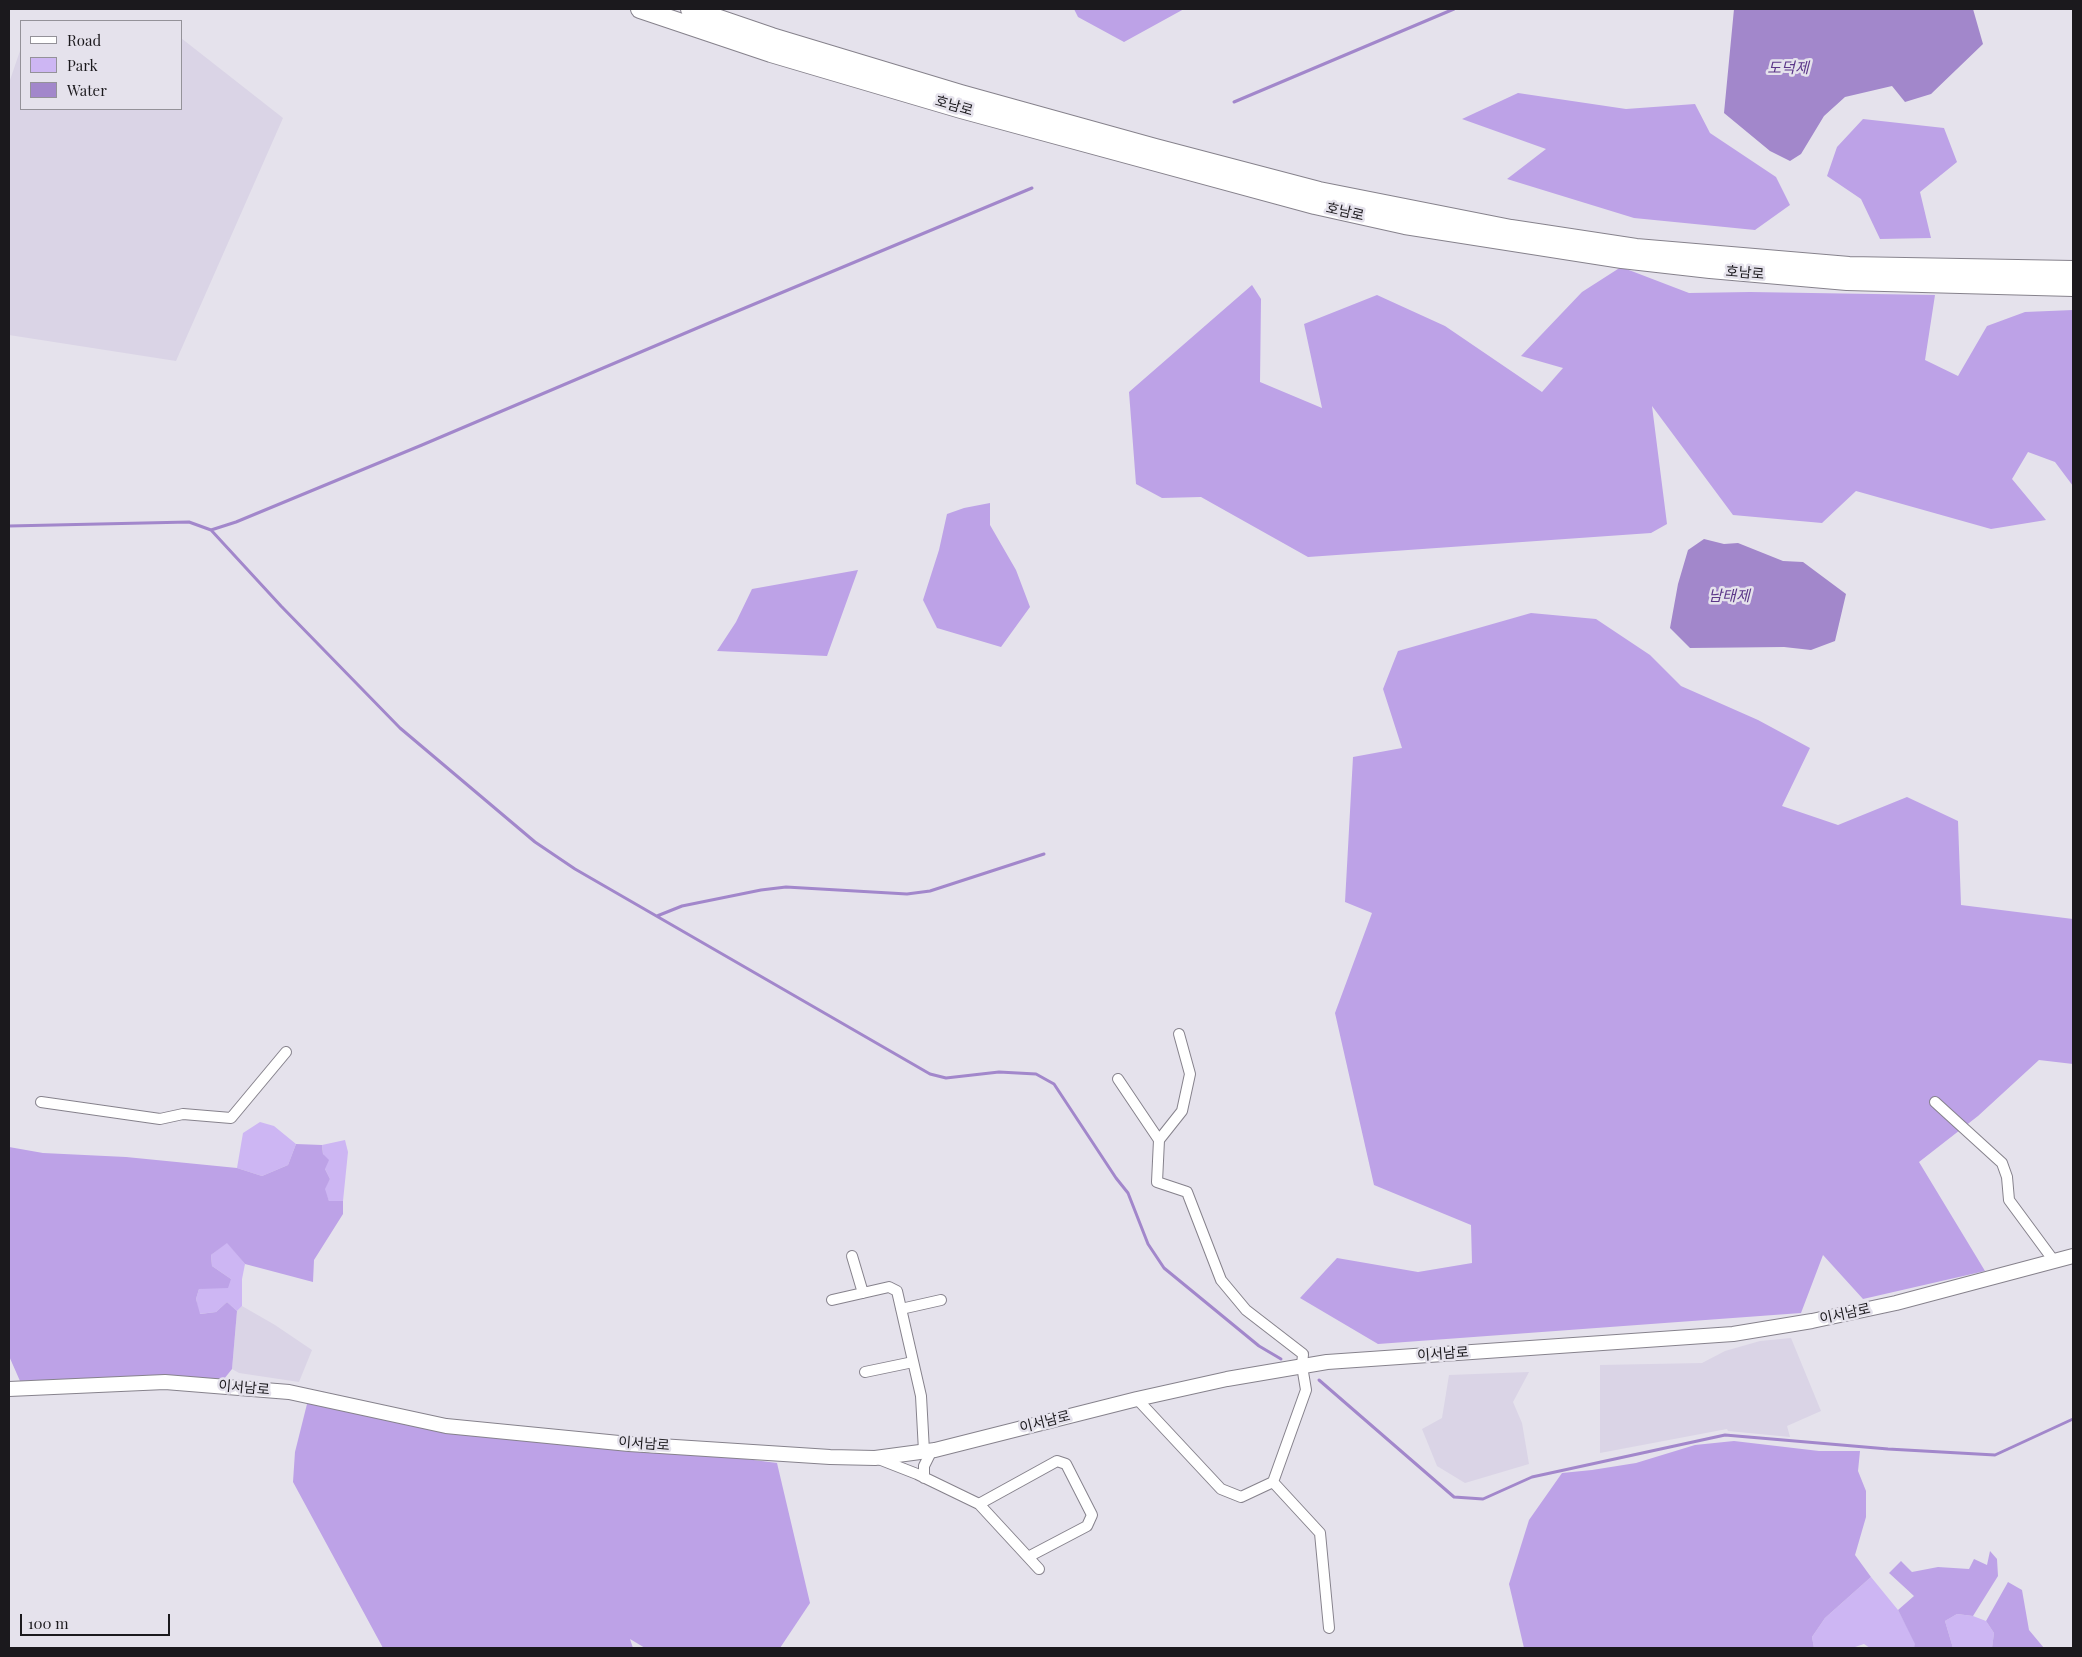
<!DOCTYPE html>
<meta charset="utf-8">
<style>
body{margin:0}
#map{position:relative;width:2082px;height:1657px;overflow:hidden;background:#e5e2ec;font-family:"Playfair Display",serif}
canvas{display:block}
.frame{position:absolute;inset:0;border:10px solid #1b191d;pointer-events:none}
.legend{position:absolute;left:20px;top:20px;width:162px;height:90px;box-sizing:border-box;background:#e5e2ec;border:1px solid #949299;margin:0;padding:6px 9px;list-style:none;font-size:15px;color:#1b191d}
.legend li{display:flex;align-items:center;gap:10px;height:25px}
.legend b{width:25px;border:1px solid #949299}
.scale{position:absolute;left:20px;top:1614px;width:150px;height:22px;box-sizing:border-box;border:2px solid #1b191d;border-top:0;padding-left:6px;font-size:15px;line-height:18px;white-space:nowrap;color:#1b191d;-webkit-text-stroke:4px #e5e2ec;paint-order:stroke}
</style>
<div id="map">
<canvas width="2082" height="1657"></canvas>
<div class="frame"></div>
<ul class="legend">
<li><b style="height:6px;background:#fff"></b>Road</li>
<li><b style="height:14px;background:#cdb6f3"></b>Park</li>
<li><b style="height:14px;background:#a287cb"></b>Water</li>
</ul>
<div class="scale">100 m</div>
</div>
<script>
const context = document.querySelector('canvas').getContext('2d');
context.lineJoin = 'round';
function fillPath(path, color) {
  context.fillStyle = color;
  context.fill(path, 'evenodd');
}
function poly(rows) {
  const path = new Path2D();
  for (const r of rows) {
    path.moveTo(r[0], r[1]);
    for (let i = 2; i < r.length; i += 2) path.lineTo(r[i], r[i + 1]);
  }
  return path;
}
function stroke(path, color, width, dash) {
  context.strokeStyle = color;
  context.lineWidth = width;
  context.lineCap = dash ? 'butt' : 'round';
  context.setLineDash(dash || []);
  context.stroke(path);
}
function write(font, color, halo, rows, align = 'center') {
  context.font = font + ' "Playfair Display","Noto Sans KR",serif';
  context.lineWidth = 5;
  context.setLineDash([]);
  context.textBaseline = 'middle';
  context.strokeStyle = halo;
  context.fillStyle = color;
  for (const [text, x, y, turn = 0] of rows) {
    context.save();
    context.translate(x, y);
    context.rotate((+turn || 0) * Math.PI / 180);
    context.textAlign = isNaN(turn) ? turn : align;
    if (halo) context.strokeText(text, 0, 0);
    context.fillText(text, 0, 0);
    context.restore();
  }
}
const built = poly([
 [181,38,283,118,176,361,9,335,9,83,21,48,21,109,181,109],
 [242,1306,275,1325,312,1350,299,1382,239,1373,232,1369,237,1311],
 [1791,1338,1821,1411,1787,1426,1790,1437,1728,1431,1727,1429,1600,1453,1600,1365,1702,1363,1725,1351,1760,1341],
 [1529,1372,1513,1402,1522,1423,1529,1464,1465,1483,1437,1466,1422,1429,1442,1418,1449,1375]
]);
const green = poly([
 [260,1122,274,1126,296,1144,288,1165,262,1176,237,1168,243,1133],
 [345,1140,348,1152,343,1201,329,1201,324,1189,330,1179,325,1169,322,1145],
 [227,1242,245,1264,242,1279,242,1306,237,1311,227,1302,216,1312,199,1314,196,1299,199,1289,231,1279,212,1266,211,1255],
 [1871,1577,1898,1610,1916,1644,1914,1648,1870,1648,1864,1644,1852,1648,1814,1648,1812,1637,1825,1618],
 [1957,1614,1973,1616,1986,1621,1994,1633,1992,1648,1953,1648,1945,1621]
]);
const forest = poly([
 [1074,9,1184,9,1124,42,1078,17],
 [1518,93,1626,109,1695,104,1710,133,1776,177,1790,205,1755,230,1634,218,1507,179,1546,149,1462,119],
 [1863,119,1944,128,1957,162,1920,192,1931,238,1880,239,1861,199,1827,176,1837,147],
 [1621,267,1689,293,1750,292,1935,295,1925,360,1958,376,1987,326,2025,312,2073,310,2073,486,2055,462,2028,452,2012,479,2046,520,1991,529,1856,491,1822,523,1733,515,1652,406,1667,524,1651,533,1308,557,1201,497,1162,498,1136,484,1129,392,1252,285,1261,299,1260,382,1322,408,1304,324,1377,295,1445,326,1542,392,1563,368,1521,356,1582,292],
 [990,503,990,525,1016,570,1030,607,1001,647,937,628,923,600,939,550,947,514,964,508],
 [858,570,827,656,717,651,736,622,752,589],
 [1531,613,1596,619,1650,655,1681,686,1758,720,1810,748,1782,806,1838,825,1907,797,1958,821,1961,905,2073,919,2073,1064,2039,1060,1978,1116,1919,1162,1985,1271,1863,1299,1823,1255,1801,1313,1378,1344,1300,1298,1337,1258,1418,1272,1472,1263,1471,1225,1374,1185,1335,1013,1372,913,1345,902,1353,757,1402,748,1383,689,1398,651],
 [296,1144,322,1145,323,1154,329,1160,325,1169,330,1179,325,1189,329,1201,343,1201,343,1214,314,1260,313,1282,245,1264,227,1243,211,1255,212,1266,231,1279,228,1288,199,1289,196,1299,200,1314,216,1312,227,1302,237,1311,232,1369,224,1379,165,1376,20,1381,9,1356,9,1147,43,1153,126,1157,237,1168,262,1176,288,1165],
 [309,1396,446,1426,629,1444,777,1463,810,1603,780,1648,645,1648,630,1639,633,1648,383,1648,293,1482,295,1452],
 [1734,1441,1819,1451,1860,1451,1858,1471,1866,1491,1866,1517,1855,1555,1871,1577,1825,1618,1812,1637,1814,1648,1524,1648,1509,1584,1529,1520,1562,1473,1592,1470,1636,1463,1695,1445],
 [1990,1551,1997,1559,1998,1576,1973,1616,1957,1614,1945,1621,1953,1648,1914,1648,1915,1644,1898,1610,1914,1596,1889,1573,1901,1561,1912,1572,1938,1567,1969,1569,1974,1559,1987,1565],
 [2008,1582,2022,1590,2029,1630,2044,1648,1992,1648,1994,1633,1986,1621]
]);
const water = poly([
 [1734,9,1973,9,1983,44,1931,94,1905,102,1892,86,1845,97,1824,116,1801,154,1790,161,1770,151,1724,113],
 [1704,539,1724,544,1738,543,1783,561,1803,562,1846,594,1835,641,1811,650,1784,647,1690,648,1670,628,1678,584,1688,550]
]);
const stream = poly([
 [1234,102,1454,9],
 [9,526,189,522,211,530,281,606,400,728,535,842,575,869,930,1074,946,1078,999,1072,1036,1074,1054,1084,1116,1178,1128,1193,1148,1244,1164,1268,1259,1346,1281,1359],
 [211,530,236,522,422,445,709,323,1032,188],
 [657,916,682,906,761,890,786,887,907,894,930,891,1044,854],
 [1319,1380,1454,1497,1483,1499,1532,1477,1725,1435,1888,1449,1995,1455,2073,1419]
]);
const street = poly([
 [1118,1079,1159,1140],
 [41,1102,160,1119,183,1114,231,1118,286,1052],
 [1935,1102,2002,1163,2007,1177,2009,1200,2054,1261],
 [852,1256,863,1293],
 [832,1300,889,1287,897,1291,921,1396,924,1451],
 [901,1309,941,1300],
 [865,1372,913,1362],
 [1137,1399,1221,1489,1241,1497,1273,1482,1306,1390,1302,1366,1303,1354,1246,1310,1221,1280,1187,1192,1157,1182,1159,1140,1182,1111,1190,1074,1179,1034],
 [876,1458,917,1474,979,1504,1039,1569],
 [924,1478,924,1466,932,1450],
 [1273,1482,1320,1533,1329,1628],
 [979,1504,1057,1461,1066,1464,1092,1515,1087,1526,1028,1557]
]);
const secondary = poly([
 [9,1389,165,1382,289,1392,446,1426,629,1444,830,1457,875,1458,935,1450,1137,1399,1227,1379,1327,1362,1733,1334,1812,1321,1896,1303,2073,1256]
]);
const highway = poly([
 [640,9,771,53,961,109,1315,205,1405,225,1622,259,1710,269,1847,281,2073,287],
 [690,9,772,37,961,94,1155,148,1319,191,1511,229,1636,248,1849,266,2073,270]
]);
const streetNames = [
 ["호남로",954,106,16],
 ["호남로",1345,212,13],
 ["호남로",1745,273,5],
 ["이서남로",1845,1314,-12],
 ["이서남로",1443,1354,-4],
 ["이서남로",244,1388,5],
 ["이서남로",1045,1422,-14],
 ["이서남로",644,1444,4]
];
const waterNames = [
 ["도덕제",1788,68],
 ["남태제",1729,596]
];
fillPath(built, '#dad4e6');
fillPath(green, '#cdb6f3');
fillPath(forest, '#bda2e7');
fillPath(water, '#a287cb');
stroke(stream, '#a287cb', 3);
stroke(street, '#86828c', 12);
stroke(secondary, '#86828c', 16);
stroke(highway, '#86828c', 20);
stroke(street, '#fff', 10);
stroke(secondary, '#fff', 14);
stroke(highway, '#fff', 18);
write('14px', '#1b191d', '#e5e2ec', streetNames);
write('italic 15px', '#5c3789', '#e5e2ec', waterNames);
</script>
